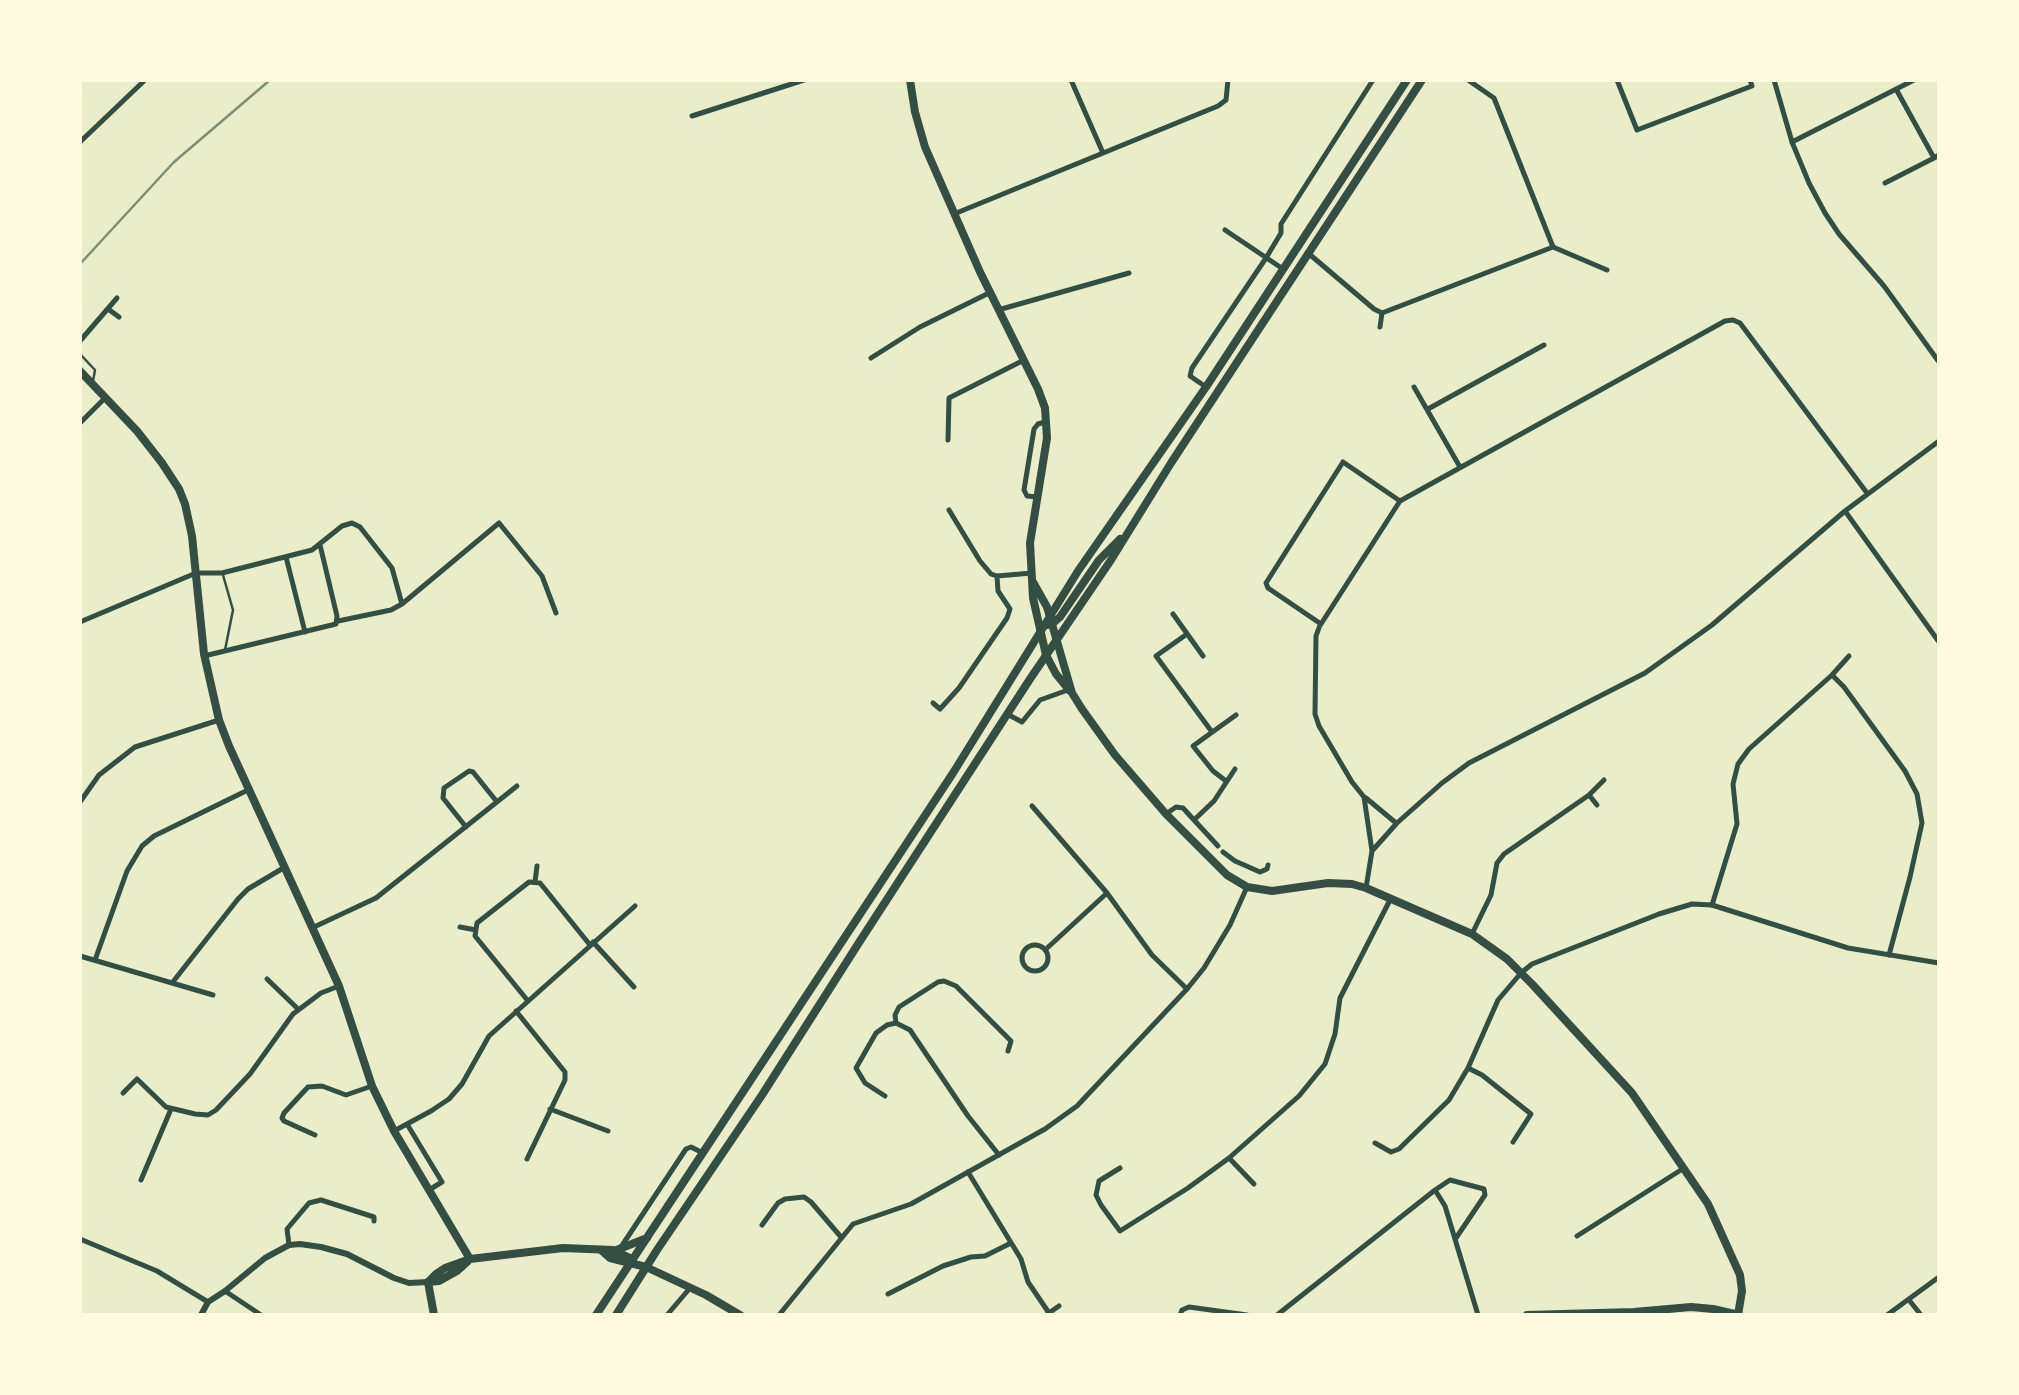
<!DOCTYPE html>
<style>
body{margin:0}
#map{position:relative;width:2019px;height:1395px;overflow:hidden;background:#e9edc9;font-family:Quicksand,sans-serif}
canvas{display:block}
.frame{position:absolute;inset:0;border:82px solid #fefae0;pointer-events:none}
</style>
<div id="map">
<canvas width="2019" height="1395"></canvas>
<div class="frame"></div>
</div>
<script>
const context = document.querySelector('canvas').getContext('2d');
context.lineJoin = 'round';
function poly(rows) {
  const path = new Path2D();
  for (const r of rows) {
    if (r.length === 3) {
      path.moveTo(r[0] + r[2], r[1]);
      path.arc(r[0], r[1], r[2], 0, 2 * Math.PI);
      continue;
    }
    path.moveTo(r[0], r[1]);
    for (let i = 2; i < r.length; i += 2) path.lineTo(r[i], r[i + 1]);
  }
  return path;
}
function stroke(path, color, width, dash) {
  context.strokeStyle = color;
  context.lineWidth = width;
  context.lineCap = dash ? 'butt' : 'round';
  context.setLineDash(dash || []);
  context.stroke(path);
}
const service = poly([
 [80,354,95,370,93,381],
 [223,575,233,610,225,650]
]);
const minor = poly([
 [1071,80,1103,153],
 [1468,80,1494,98,1553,247,1607,270],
 [1617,80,1637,130,1752,86,1750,80],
 [1896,89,1934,158,1939,155],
 [692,116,804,80],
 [80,142,145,80],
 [1792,142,1914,80],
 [1885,183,1934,158],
 [954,214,1218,106,1226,100,1228,80],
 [1225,230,1283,269],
 [1308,253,1374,309,1382,313],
 [108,309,119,317],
 [998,310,1129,273],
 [1380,327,1382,313,1553,247],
 [80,341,117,298],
 [871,358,920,327,989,293],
 [1206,387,1190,376,1192,368,1266,258,1281,233,1281,224,1373,80],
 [1414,387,1460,467],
 [1428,409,1544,345],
 [80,423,106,397],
 [948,440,949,398,1024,360],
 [1038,497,1027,496,1024,490,1034,429,1038,424,1045,422],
 [1400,501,1343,462,1266,583,1268,588,1321,624,1400,501,1725,321,1733,320,1740,323,1867,493],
 [949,510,980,561,991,574,997,576,1032,573],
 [1845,511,1939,642],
 [286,557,305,632],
 [1173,614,1203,656],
 [338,621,391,610,402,604,499,523,542,576,556,613],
 [80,622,196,573,222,573,312,550,342,526,352,523,360,527,392,568,402,604],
 [1320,625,1316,636,1315,714,1319,726,1352,782,1364,797,1372,851],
 [1187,634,1156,656,1212,732],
 [204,656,336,624,337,616,320,545],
 [1832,675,1844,687,1905,771,1917,794,1922,823,1910,877,1889,955],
 [933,703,940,709,959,688,1007,618,1010,609,998,591,997,576],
 [1007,714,1022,722,1040,700,1068,690],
 [1226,781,1213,771,1193,746,1236,715],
 [1589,795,1597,805],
 [1366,798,1396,823],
 [80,802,99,775,135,747,219,720],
 [1032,806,1107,893,1152,955,1187,989],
 [1166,814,1176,807,1183,808,1194,820,1214,801,1235,769],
 [1194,820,1218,846],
 [466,827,443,798,444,788,469,771,473,772,497,802],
 [1223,852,1235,861,1260,872,1267,869,1268,865],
 [535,882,537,866],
 [1366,888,1372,851,1397,823,1442,783,1469,763,1645,673,1712,625,1845,511,1939,441],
 [1712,905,1737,824,1733,784,1738,764,1749,749,1832,675,1849,656],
 [314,927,376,898,517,786],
 [460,927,476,930],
 [1472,934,1491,895,1497,863,1504,854,1589,795,1604,780],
 [593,942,634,987],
 [1035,958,13],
 [1045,950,1107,893],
 [80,956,213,995],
 [95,960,127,871,142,846,154,836,248,790],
 [267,979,298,1009],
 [172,983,238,899,248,889,285,867],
 [528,1001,475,936,477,923,529,882,540,883,590,945],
 [516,1011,565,1072,565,1080,527,1159],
 [896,1023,895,1015,899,1007,938,982,944,981,956,986,1011,1041,1008,1051],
 [1468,1068,1482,1075,1531,1114,1513,1142],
 [123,1093,137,1079,166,1107,195,1114,208,1115,216,1110,250,1074,293,1014,321,993,339,986],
 [885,1096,865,1083,856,1068,876,1033,887,1025,896,1023,910,1030,968,1116,999,1155],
 [550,1109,608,1131],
 [407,1124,442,1182,429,1190],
 [394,1131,431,1111,449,1099,462,1084,489,1036,635,906],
 [315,1135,284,1121,282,1118,284,1113,308,1087,322,1086,346,1095,372,1086],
 [1375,1143,1391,1152,1399,1149,1449,1100,1468,1068,1498,1000,1521,973],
 [1229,1158,1254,1184],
 [1120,1168,1099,1181,1096,1195,1101,1205,1120,1231,1188,1188,1229,1158,1299,1096,1325,1064,1335,1034,1340,998,1390,900],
 [968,1172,1021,1259,1028,1282,1049,1313],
 [141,1180,171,1109],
 [1435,1190,1450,1180,1484,1189,1485,1195,1456,1238],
 [762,1225,778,1203,785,1199,804,1197,811,1202,841,1237],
 [1577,1236,1684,1168],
 [289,1245,287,1229,309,1203,321,1200,374,1217,374,1221],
 [621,1247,686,1149,691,1147,703,1153],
 [225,1291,261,1315],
 [888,1294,943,1266,971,1257,985,1256,1011,1243],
 [1909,1300,1921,1315],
 [667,1315,690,1288],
 [1046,1315,1059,1306],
 [1180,1315,1182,1310,1189,1307,1247,1315],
 [1277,1315,1435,1190,1445,1206,1478,1315]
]);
const tertiary = poly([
 [1774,80,1792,142,1809,183,1825,213,1839,234,1884,286,1939,362],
 [1521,973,1532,964,1659,914,1692,904,1712,905,1848,948,1939,963],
 [80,1239,157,1271,208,1302],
 [779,1315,853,1224,911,1204,1045,1129,1077,1106,1187,989,1204,968,1230,925,1247,887],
 [1887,1315,1939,1277]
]);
const secondary = poly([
 [201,1315,208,1302,225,1291,265,1258,289,1245,300,1244,321,1247,347,1254,394,1278,409,1283,428,1282]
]);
const primary = poly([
 [910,80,915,112,925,147,980,272,1038,389,1045,408,1047,438,1030,543,1033,598,1046,655,1056,674,1070,691],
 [80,371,137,431,162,463,179,489,185,504,192,536,204,654,219,720,229,746,339,986,372,1086,394,1131,470,1259],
 [1033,582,1047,607,1072,693,1082,709,1115,755,1166,814,1227,875,1247,887,1272,891,1328,883,1352,884,1366,888,1472,934,1507,959,1532,984,1632,1093,1708,1204,1740,1275,1742,1291,1738,1315],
 [601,1250,610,1258,646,1267,706,1295,740,1315],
 [428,1282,436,1274,445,1268,470,1259,563,1248,613,1250,628,1257,633,1262],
 [428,1282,439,1281,457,1271,468,1261],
 [428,1282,434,1315],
 [1527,1315,1634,1312,1691,1307,1713,1309,1739,1315]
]);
const trunk = poly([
 [1041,627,1053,623,1060,617,1099,560,1120,539],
 [614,1251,647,1238],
 [596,1315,953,773,1078,571,1206,387,1407,80],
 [616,1315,657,1250,762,1095,860,941,1030,679,1111,560,1171,463,1422,80]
]);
const rail = poly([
 [80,264,174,162,270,80]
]);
stroke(service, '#344e41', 2.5);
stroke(minor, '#344e41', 5);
stroke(tertiary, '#344e41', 5);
stroke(secondary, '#344e41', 6);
stroke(primary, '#344e41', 8);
stroke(trunk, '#344e41', 8);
stroke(rail, '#7c8e77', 2.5);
</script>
